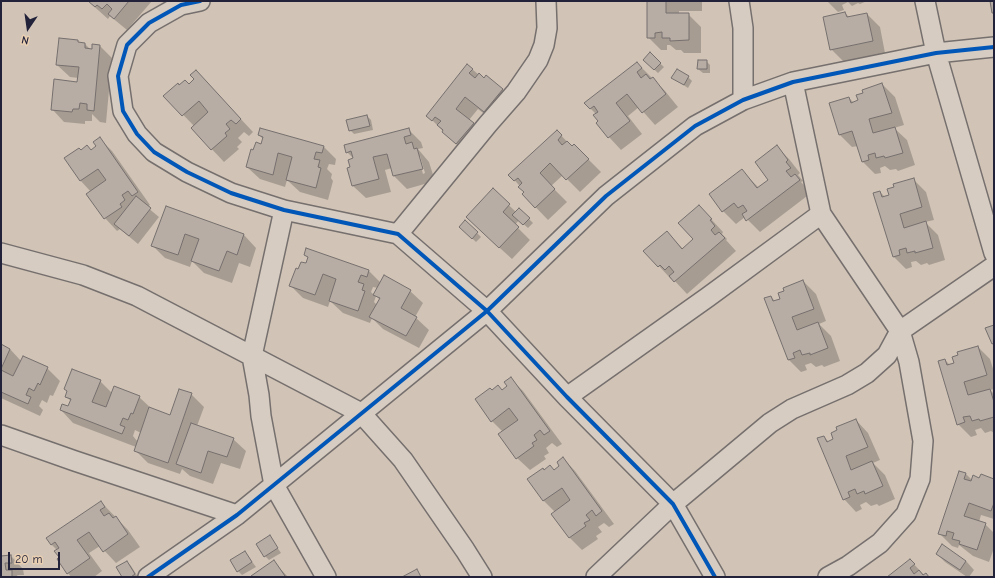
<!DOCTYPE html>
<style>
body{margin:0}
#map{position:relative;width:995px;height:578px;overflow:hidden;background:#d1c4b6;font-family:"Comic Neue",sans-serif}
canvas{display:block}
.frame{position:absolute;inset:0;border:2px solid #22223b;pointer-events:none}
.north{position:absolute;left:8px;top:8px;width:40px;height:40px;-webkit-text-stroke:3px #e9cfb1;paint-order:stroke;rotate:193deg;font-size:11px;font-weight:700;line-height:16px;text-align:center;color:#22223b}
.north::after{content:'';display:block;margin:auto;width:14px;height:18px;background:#22223b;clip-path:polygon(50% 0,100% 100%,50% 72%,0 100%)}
.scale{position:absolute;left:8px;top:552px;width:52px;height:18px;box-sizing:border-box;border:2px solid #22223b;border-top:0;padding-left:5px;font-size:12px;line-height:14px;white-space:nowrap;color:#22223b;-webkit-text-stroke:3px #e9cfb1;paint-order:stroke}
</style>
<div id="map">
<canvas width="995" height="578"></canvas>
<div class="frame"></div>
<div class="north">N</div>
<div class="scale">20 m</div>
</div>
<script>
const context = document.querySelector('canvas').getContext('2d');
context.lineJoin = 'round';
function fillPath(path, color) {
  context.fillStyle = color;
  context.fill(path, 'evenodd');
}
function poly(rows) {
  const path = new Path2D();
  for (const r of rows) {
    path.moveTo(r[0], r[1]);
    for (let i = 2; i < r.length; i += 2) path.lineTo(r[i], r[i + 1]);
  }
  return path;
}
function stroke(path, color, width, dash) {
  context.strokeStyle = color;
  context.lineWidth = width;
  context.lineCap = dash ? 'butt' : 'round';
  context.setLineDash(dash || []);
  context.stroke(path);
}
const shadow = poly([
 [88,1,152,1,127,30,110,16,108,19],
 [648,1,702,1,702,11,679,11,679,14,688,14,701,27,701,53,684,53,681,50,676,50,670,45,667,45,667,50,661,50,648,37],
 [827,1,867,1,860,4,858,3,852,6,848,2,842,5,844,10,838,12],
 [845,13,850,18,867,14,880,27,885,53,844,62,831,49],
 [77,41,80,43,85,44,91,50,100,46,112,58,106,123,100,122,92,114,92,121,85,121,85,124,64,122,52,109,78,83,79,78,70,77,57,65],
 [650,54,664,67,658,73,644,60],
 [699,61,706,61,710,65,710,73,703,73,698,69],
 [637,63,665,91,678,107,655,125,639,107,628,116,642,134,621,150,609,137,596,114,590,108],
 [472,69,479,75,502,89,515,102,497,124,478,109,469,120,486,136,470,156,456,144,427,115],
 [196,71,253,132,249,136,244,132,238,138,242,142,237,147,239,149,224,162,192,128,194,126,165,96,179,86,189,85,196,79],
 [688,77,692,81,688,88,673,78],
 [882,84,895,97,904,125,894,128,907,140,915,165,898,171,896,169,890,170,885,166,880,168,881,173,875,174,863,162,858,146,852,147,840,135,849,98,854,103,859,101,864,93],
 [367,116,371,120,373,130,354,134,350,130],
 [408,129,421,142,423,148,418,149,429,162,435,181,407,189,394,176,392,168,385,170,391,192,366,198,353,186,351,168,354,159,347,152],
 [418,156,420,156,425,173,423,174],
 [557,131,572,147,574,145,601,172,580,192,563,175,551,186,567,202,548,220,523,194,525,192,510,175],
 [259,135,324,147,336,159,335,165,329,164,327,169,332,174,331,178,333,181,328,200,300,192,287,180,285,187,260,179,247,167,254,151,261,145,263,139],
 [100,139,112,151,150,205,147,207,159,217,138,244,120,229,117,231,105,218,91,192,80,180,81,151,91,151,98,146],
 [776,146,789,159,800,173,798,175,803,181,801,182,811,193,760,232,745,217,736,224,723,211,742,171,759,188,769,180],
 [913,179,926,192,934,220,925,222,938,235,945,260,929,265,927,263,921,265,916,261,911,262,912,267,906,269,893,256,880,192,885,197,891,196],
 [493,190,516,212,529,219,533,223,528,228,519,220,515,225,530,240,512,259,480,230],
 [699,206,723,232,722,234,727,239,726,240,736,251,687,294,672,278,671,279,645,251,667,232,683,249,694,240],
 [166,207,244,235,256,248,250,267,239,263,232,283,204,273,192,261,190,267,165,258,153,246],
 [465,221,481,237,476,242,460,227],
 [305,255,368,270,381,283,410,291,423,303,415,317,429,330,419,348,383,329,372,318,370,323,343,313,330,301,328,307,303,298,291,286,298,270,307,265,309,259],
 [373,287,378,288,374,295,371,292],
 [376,296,380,300,377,305,374,302],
 [803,281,816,294,826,321,819,324,831,336,840,361,824,367,822,365,816,367,811,363,805,365,807,370,801,372,789,360,771,297,776,302,781,299],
 [1,345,10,349,21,361,47,368,60,381,53,396,50,395,47,403,42,400,39,406,43,410,40,416,1,398],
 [978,347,990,359,994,372,994,389,990,390,994,394,994,433,991,431,985,433,981,428,975,430,977,435,971,437,958,424,945,360,950,365,955,364,960,356],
 [511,379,523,391,562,444,557,447,552,443,546,448,549,453,544,456,546,459,530,470,517,458,503,432,492,421,492,391,502,391,509,386],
 [100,381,112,393,139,397,152,409,171,416,191,394,204,407,197,426,233,439,246,451,240,469,221,463,213,484,190,476,182,469,180,474,148,463,135,450,136,447,73,423,61,410,69,407,71,401,66,397],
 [135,430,141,433,138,442,133,436],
 [856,420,868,433,880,460,873,463,885,475,895,499,879,506,877,504,871,506,866,502,860,505,862,509,856,512,844,499,824,437,829,442,835,439],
 [563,458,575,471,614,524,609,527,604,523,598,527,602,532,596,536,598,539,582,550,570,538,552,514,555,512,544,501,529,479,544,471,554,471,561,466],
 [960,472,966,474,973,481,980,479,994,480,994,519,981,515,979,522,985,524,994,533,994,548,989,562,973,556,959,545,958,548,952,546,939,533],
 [101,502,128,530,140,547,116,563,100,546,89,553,102,571,94,577,71,577,58,559,60,557,57,550,51,544],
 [270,537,281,553,269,560,265,556],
 [245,552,256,567,242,575,238,571],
 [937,554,966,561,974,570,969,577,967,577,945,562],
 [11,556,23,569,24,575,17,575,18,577,1,577,1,557],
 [910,560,925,576,928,577,889,577],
 [127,562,131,566,138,577,123,577],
 [274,562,288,577,253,577]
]);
const building = poly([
 [88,1,129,1,114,19,108,14,112,9,107,4,102,9,97,5,95,7,88,1],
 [647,1,666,1,666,13,689,13,689,40,670,41,670,38,662,38,662,32,655,33,655,38,647,38,647,1],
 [990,1,994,1,994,13,992,13,990,1],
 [845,12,847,17,867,13,873,41,830,50,823,17,845,12],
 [59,38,78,40,78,42,85,43,85,48,92,49,92,44,100,45,94,111,87,110,87,104,80,103,79,109,73,109,72,112,51,110,54,79,77,82,79,67,56,65,59,38],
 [650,52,661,63,654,70,643,60,650,52],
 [698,60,707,60,707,69,697,69,698,60],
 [637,62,642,68,637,72,641,78,646,74,650,79,653,77,666,94,642,113,627,94,616,103,630,121,608,138,596,123,598,121,593,115,598,112,594,106,590,109,584,103,637,62],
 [467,64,473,69,469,73,475,78,479,73,484,78,486,75,503,89,484,112,465,97,456,109,474,123,456,144,442,132,443,130,437,125,441,121,435,117,432,121,426,116,467,64],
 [677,69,689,76,684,85,671,78,677,69],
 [196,70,241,119,236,124,231,120,226,124,230,129,225,133,227,136,211,150,191,128,208,112,199,101,182,116,163,96,178,83,179,85,185,80,189,84,194,79,190,75,196,70],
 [882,83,892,113,869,119,873,133,895,127,903,153,885,158,884,156,876,158,875,153,868,155,869,160,862,162,852,131,839,135,829,103,849,97,851,103,858,100,856,95,863,93,862,90,882,83],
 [367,115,370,126,349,131,346,120,367,115],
 [260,128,324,146,322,153,316,152,314,159,320,160,318,167,321,168,316,188,286,180,292,157,278,153,273,175,246,167,251,149,253,150,256,142,261,144,263,137,258,135,260,128],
 [409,128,411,135,404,137,406,144,412,142,414,149,417,148,423,169,393,176,387,154,373,157,379,179,352,186,347,168,350,167,348,160,353,158,351,151,346,153,344,145,409,128],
 [557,130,562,135,558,140,562,145,567,141,572,146,574,144,589,159,566,180,550,163,540,173,555,189,535,208,522,194,524,192,518,187,522,183,518,178,514,181,508,175,557,130],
 [100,137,138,192,132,196,128,191,122,195,125,200,120,204,122,207,104,219,86,194,106,180,98,169,80,181,64,158,79,148,81,150,87,145,91,150,96,146,93,142,100,137],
 [777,145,788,160,786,162,791,168,786,171,791,177,795,174,800,180,746,221,742,214,747,211,743,205,738,208,734,203,722,212,709,194,742,169,757,188,768,180,755,162,777,145],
 [914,178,922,207,900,214,904,228,926,221,933,248,915,253,915,251,907,253,906,248,899,250,900,255,893,257,873,193,880,191,882,197,889,195,887,189,894,187,893,184,914,178],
 [493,188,510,204,503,212,519,227,499,248,466,217,493,188],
 [136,196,151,208,129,236,114,224,136,196],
 [699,205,712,219,710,220,715,226,711,230,715,235,719,232,725,238,674,282,669,276,674,272,669,266,665,270,660,265,658,267,643,251,667,231,682,249,693,239,678,223,699,205],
 [166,206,244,234,237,255,227,251,219,271,191,261,199,239,185,234,178,255,151,246,166,206],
 [519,208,530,218,523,225,512,215,519,208],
 [465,220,478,232,472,239,459,227,465,220],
 [306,248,369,270,367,277,361,275,358,282,364,284,362,290,365,291,358,311,329,301,336,279,323,274,315,295,289,286,296,268,298,269,301,262,306,263,308,257,304,255,306,248],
 [384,275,411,290,401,308,417,317,406,336,369,317,380,298,373,295,384,275],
 [803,280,814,309,792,317,797,330,818,322,828,348,810,355,810,353,802,355,800,350,793,353,795,358,788,360,764,298,771,296,773,301,780,299,778,293,784,291,783,288,803,280],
 [994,325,994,343,992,344,985,328,994,325],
 [1,344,10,349,1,369,1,344],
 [978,346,987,375,964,382,968,395,990,389,994,402,994,417,980,421,979,419,972,421,970,416,963,417,965,422,957,425,938,361,945,359,947,365,954,363,952,357,958,355,957,352,978,346],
 [23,356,48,367,40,385,38,383,34,391,29,388,26,395,31,397,28,404,1,392,1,370,13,376,23,356],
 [72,369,101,380,92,402,106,407,114,386,140,396,133,414,131,413,128,420,123,418,120,425,125,427,122,434,60,410,62,404,68,406,71,399,65,397,67,391,64,389,72,369],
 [511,377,550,431,544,435,540,430,534,435,537,440,532,443,534,446,516,459,498,434,518,420,509,408,491,422,475,399,490,388,492,390,498,385,502,390,507,386,504,382,511,377],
 [179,389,192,393,168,463,134,451,149,407,170,415,179,389],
 [856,419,868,447,846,456,851,470,872,461,883,486,865,494,864,491,857,494,855,489,848,492,850,497,843,500,817,438,824,436,827,442,833,439,831,433,837,430,836,427,856,419],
 [191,423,234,438,227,457,208,451,201,473,176,464,191,423],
 [563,457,602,511,596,516,592,510,586,515,590,520,584,523,586,526,569,538,551,514,570,500,562,488,543,501,527,479,543,468,544,470,550,465,554,470,559,466,557,462,563,457],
 [959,471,966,473,964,479,971,481,973,475,979,478,981,474,994,479,994,503,991,511,969,503,964,516,986,523,977,550,959,544,960,541,952,539,954,533,947,531,946,536,938,534,959,471],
 [101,501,105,507,100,510,104,516,109,513,113,518,116,516,128,534,103,552,89,532,77,540,90,558,67,574,57,559,59,557,54,551,59,548,55,542,51,545,46,538,101,501],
 [270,535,278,548,264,557,256,544,270,535],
 [942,544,966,561,960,570,936,554,942,544],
 [245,551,252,562,237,572,230,560,245,551],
 [11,555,12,563,5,563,6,570,12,570,12,577,16,577,1,577,1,556,11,555],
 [910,559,915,564,910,568,914,574,919,570,923,575,926,573,929,577,887,577,910,559],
 [274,560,285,576,283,577,252,577,251,576,274,560],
 [127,561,135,574,131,577,122,577,116,567,127,561],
 [417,569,421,577,402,577,417,569]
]);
const minor = poly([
 [200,1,181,5,149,23,127,45,118,76,123,111,137,134,154,152,187,172,231,193,284,210,398,234,487,311,567,397,673,504,715,577],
 [739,1,743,28,743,100],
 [925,1,936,53,994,253],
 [793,82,821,214,900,331,909,362,923,441,920,479,906,514,880,543,848,566,828,577],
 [284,210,252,356,259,395,261,416,274,485,326,577],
 [398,234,488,124,516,92,538,60,544,45,547,28,546,1],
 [1,253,83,275,137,296,361,413,403,460,465,550,482,577],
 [567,397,708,297,821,214],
 [1,435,75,461,237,515],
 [148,577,237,515,487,311,606,196,695,126,743,100,793,82,936,53,994,47],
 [596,577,673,504,770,423,792,409,847,385,867,373,887,355,900,331,994,266]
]);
const cycleway = poly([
 [200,1,181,5,149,23,127,45,118,76,123,111,137,134,154,152,187,172,231,193,284,210,398,234,487,311,567,397,673,504,715,577],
 [148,577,237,515,487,311,606,196,695,126,743,100,793,82,936,53,994,47]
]);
fillPath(shadow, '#0003');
fillPath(building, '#b7ada4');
stroke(building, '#756f6e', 1);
stroke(minor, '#756f6e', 22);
stroke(minor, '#d6ccc1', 19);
stroke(cycleway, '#0057b8', 4);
</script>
